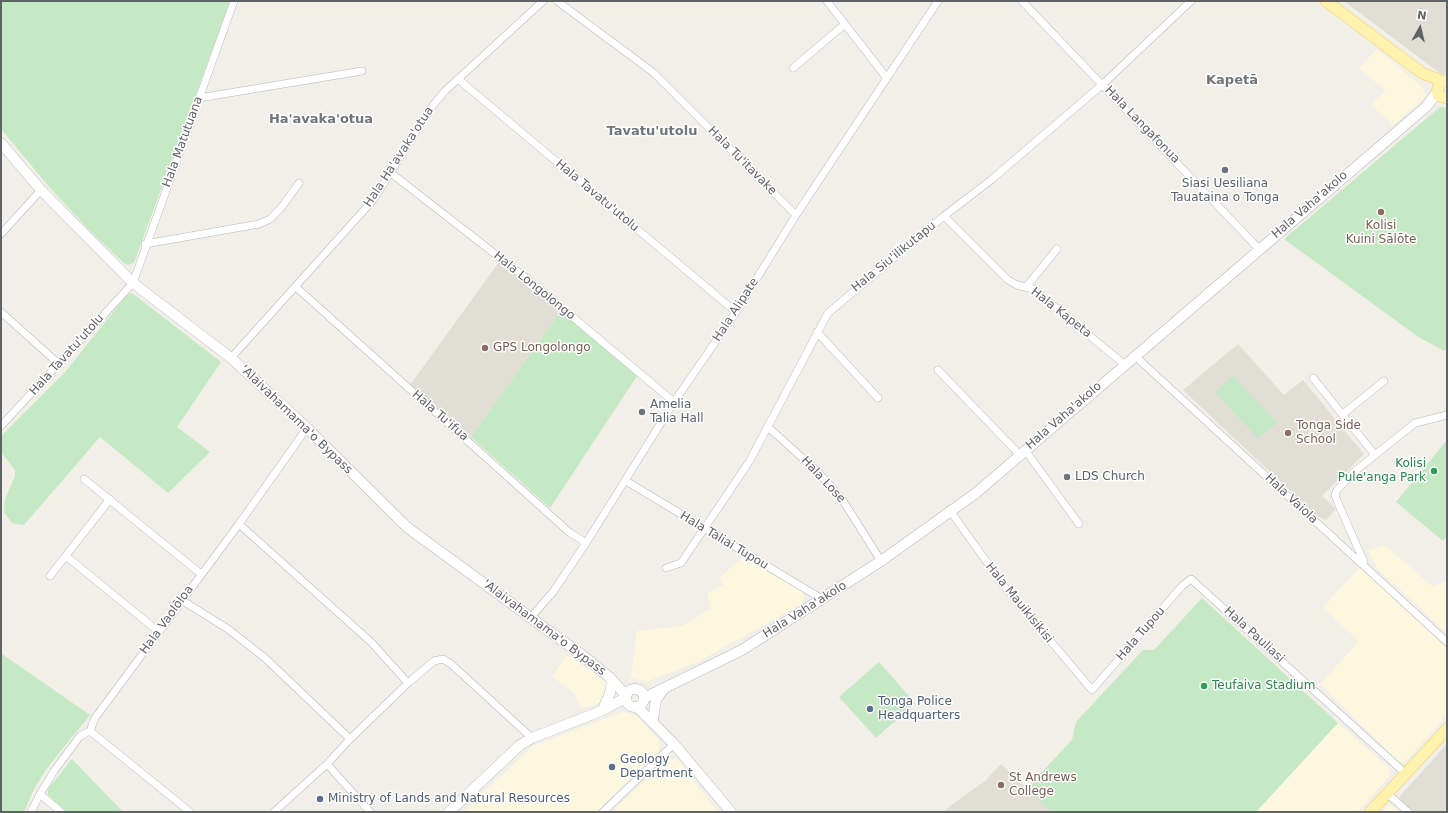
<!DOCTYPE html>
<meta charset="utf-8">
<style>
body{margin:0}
#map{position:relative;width:1448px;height:813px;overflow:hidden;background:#f1efe8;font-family:"DejaVu Sans",sans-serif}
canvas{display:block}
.frame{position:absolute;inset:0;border:2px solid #5f6368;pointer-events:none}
.north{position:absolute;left:1400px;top:8px;width:40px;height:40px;-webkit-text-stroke:3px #fff;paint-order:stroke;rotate:8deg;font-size:11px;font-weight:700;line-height:16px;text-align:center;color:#5f6368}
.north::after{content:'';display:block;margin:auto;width:14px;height:18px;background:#5f6368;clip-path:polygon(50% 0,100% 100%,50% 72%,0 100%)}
</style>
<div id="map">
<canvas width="1448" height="813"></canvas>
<div class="frame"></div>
<div class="north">N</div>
</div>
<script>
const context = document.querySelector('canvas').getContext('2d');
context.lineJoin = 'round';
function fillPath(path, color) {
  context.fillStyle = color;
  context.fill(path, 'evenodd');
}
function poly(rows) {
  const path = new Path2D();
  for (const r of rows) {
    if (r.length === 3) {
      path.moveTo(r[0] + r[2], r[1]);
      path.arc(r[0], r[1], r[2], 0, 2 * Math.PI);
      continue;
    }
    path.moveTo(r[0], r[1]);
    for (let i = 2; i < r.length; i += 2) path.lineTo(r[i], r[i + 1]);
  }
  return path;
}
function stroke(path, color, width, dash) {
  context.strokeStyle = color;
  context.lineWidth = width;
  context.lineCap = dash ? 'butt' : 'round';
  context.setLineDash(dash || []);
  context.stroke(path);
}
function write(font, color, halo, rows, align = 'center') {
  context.font = font + ' "DejaVu Sans",sans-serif';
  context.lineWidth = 3;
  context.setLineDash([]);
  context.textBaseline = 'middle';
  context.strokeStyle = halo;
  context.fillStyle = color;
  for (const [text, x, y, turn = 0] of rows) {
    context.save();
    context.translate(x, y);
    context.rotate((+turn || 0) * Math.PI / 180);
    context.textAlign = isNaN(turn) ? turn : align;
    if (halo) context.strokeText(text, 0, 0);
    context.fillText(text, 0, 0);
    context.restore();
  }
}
const commercial = poly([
 [1377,49,1422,87,1426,96,1393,125,1371,105,1386,91,1359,68],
 [1385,545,1433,587,1447,580,1447,633,1377,568,1368,550],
 [743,557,804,593,803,603,698,662,646,682,631,678,637,631,683,626,711,608,707,594,723,585,719,578],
 [1361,566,1447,649,1447,715,1405,762,1399,762,1320,684,1359,641,1323,607],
 [567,655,608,683,606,701,581,709,574,693,552,676],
 [623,712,638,716,659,741,659,751,596,812,464,812,533,746],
 [1338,723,1390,769,1389,777,1357,812,1256,812],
 [676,758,718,812,612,812,667,760],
 [1390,804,1399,812,1383,812]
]);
const education = poly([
 [1344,1,1447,1,1447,74,1441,74],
 [499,262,561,311,471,437,410,385],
 [1238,344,1284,395,1303,380,1364,454,1322,496,1336,509,1326,520,1317,516,1183,390],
 [1447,744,1447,812,1412,812,1401,803,1400,796],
 [1001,764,1052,812,942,812,985,781]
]);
const green = poly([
 [230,1,134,263,126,265,92,233,51,189,1,129,1,2],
 [1440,107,1447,108,1447,348,1444,351,1417,336,1284,239],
 [132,293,221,362,177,427,210,452,168,493,100,437,24,525,12,523,4,512,5,499,15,476,15,470,1,452,1,436,66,371,126,296],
 [561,311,637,376,550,508,471,437],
 [1233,376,1277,423,1258,438,1215,392],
 [1447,440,1447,537,1443,541,1396,502],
 [1202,598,1338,723,1256,812,1052,812,1026,789,1072,740,1076,722,1143,650,1154,650],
 [2,654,90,715,47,768,34,789,24,812,1,812],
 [879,662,915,703,876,738,839,697],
 [72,759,123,812,67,812,48,795,48,789]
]);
const street = poly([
 [557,1,654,73,796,215],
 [827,1,886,77],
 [1022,1,1260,250],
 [793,68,845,24],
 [458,79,736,312],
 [199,98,362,71],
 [391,173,531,282,674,402],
 [944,216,1008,280,1017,285,1033,289,1125,365],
 [1,234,41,190],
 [145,244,259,224,270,219,281,208,299,183],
 [296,287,569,532,586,543],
 [1026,287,1057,249],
 [1,312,59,364],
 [817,332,878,398],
 [1135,356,1447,642],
 [231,358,374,199,430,109,445,91,543,1],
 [938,370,1020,455],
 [1313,378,1375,455],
 [1343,414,1384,381],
 [1,426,133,283,234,1],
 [768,427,818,472,842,499,881,561],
 [1025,450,1079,524],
 [84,479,201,574],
 [626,481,822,599],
 [951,512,1004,586,1092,690,1182,586,1191,579,1405,773],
 [239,524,371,642,408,683,350,739],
 [66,556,159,632],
 [1364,562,1338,503,1335,495,1337,490,1355,471,1415,423,1447,415],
 [666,568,681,563,749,462,828,313,944,216,991,180,1103,84,1191,1],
 [50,576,110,499],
 [183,601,228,629,265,658,350,739,327,764,274,812],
 [531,617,553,592,586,543,674,402,736,312,796,215,938,1],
 [408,683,434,661,443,659,451,664,532,738],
 [90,731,190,812],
 [327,764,370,812],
 [1387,793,1408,812],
 [40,794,61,812],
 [31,812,40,794,54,771,80,736,90,731,95,718,239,524,307,428],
 [603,812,674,744]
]);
const secondary = poly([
 [1,143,41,190,133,283,231,358,307,428,408,528,590,661,609,677,626,695],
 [635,698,9],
 [644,698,742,650,881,561,976,493,1427,106,1437,92],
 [637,707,674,744,731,812],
 [603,709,610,693,612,680],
 [653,719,656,700,663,690],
 [449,812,520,745,532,738,601,711,625,698]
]);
const primary = poly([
 [1326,1,1422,73,1442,81],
 [1447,81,1440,83,1437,92,1439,96,1447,98],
 [1370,812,1447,729]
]);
const markers = [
 [1225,170,4,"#6b7280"],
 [1381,212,4,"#8d6e63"],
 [485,348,4,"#8d6e63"],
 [642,412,4,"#6b7280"],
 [1288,433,4,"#8d6e63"],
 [1434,471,4,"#2e9e5b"],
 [1067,477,4,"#6b7280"],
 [1204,686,4,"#2e9e5b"],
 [870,709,4,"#5c6f8a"],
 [612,767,4,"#5c6f8a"],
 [1001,785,4,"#8d6e63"],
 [320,799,4,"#5c6f8a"]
];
const streetNames = [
 ["Hala Langafonua",1142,125,46],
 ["Hala Matutuana",183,142,-70],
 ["Hala Ha'avaka'otua",399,157,-57],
 ["Hala Tu'itavake",742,161,45],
 ["Hala Tavatu'utolu",597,196,40],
 ["Hala Vaha'akolo",1310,205,-41],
 ["Hala Siu'ilikutapu",894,257,-39],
 ["Hala Longolongo",534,286,39],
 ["Hala Alipate",736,310,-57],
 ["Hala Kapeta",1061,313,38],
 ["Hala Tavatu'utolu",67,355,-48],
 ["Hala Tu'ifua",440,416,41],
 ["Hala Vaha'akolo",1064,416,-41],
 ["'Alaivahamama'o Bypass",296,420,44],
 ["Hala Lose",823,480,47],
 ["Hala Vaiola",1291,499,43],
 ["Hala Taliai Tupou",724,541,31],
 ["Hala Mauikisikisi",1019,603,51],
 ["Hala Vaha'akolo",805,610,-32],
 ["Hala Vaolōloa",167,620,-54],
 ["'Alaivahamama'o Bypass",544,628,37],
 ["Hala Tupou",1141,634,-49],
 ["Hala Pauliasi",1254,635,42]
];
const worshipNames = [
 ["Siasi Uesiliana",1225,184,"center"],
 ["Tauataina o Tonga",1225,198,"center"],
 ["Amelia",650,405],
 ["Talia Hall",650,419],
 ["LDS Church",1075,477]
];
const educationNames = [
 ["Kolisi",1381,226,"center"],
 ["Kuini Sālōte",1381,240,"center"],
 ["GPS Longolongo",493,348],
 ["Tonga Side",1296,426],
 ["School",1296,440],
 ["St Andrews",1009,778],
 ["College",1009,792]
];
const leisureNames = [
 ["Kolisi",1426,464],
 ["Pule'anga Park",1426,478],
 ["Teufaiva Stadium",1212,686,"left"]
];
const serviceNames = [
 ["Tonga Police",878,702],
 ["Headquarters",878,716],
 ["Geology",620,760],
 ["Department",620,774],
 ["Ministry of Lands and Natural Resources",328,799]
];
const neighbourhoodNames = [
 ["Kapetā",1232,81],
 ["Ha'avaka'otua",321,120],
 ["Tavatu'utolu",652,132]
];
fillPath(commercial, '#fef7e0');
fillPath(education, '#e1ded6');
fillPath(green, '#c5e8c5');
stroke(street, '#b5b8bc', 8);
stroke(secondary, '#b6babf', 11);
stroke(primary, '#f2c960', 12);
stroke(street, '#fff', 7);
stroke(secondary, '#fff', 10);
stroke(primary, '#fff2af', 11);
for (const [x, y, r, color] of markers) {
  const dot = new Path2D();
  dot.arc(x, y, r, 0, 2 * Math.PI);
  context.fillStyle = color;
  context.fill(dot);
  stroke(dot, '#fff', 1.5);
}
write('12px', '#5f6368', '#fff', streetNames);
write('12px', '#5b616d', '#fff', worshipNames, 'left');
write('12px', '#785e54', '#fff', educationNames, 'left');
write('12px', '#27864d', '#fff', leisureNames, 'right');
write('12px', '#4e5e75', '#fff', serviceNames, 'left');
write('bold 13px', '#70757a', '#fff', neighbourhoodNames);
</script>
